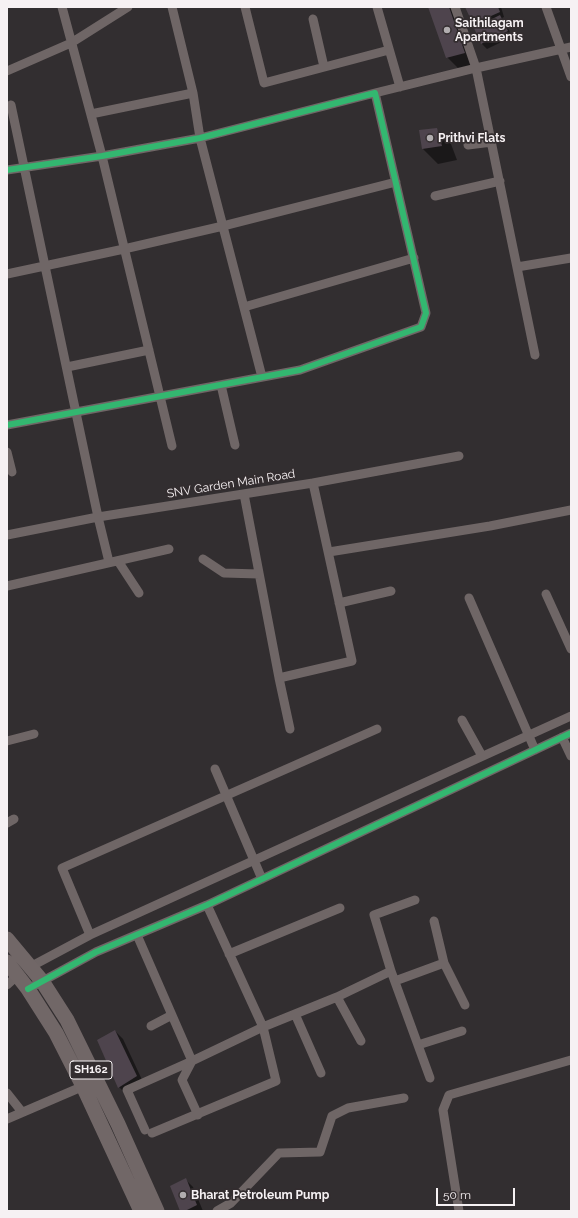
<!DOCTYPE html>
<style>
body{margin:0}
#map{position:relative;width:578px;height:1218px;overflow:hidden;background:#322e30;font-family:Raleway,sans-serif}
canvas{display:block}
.frame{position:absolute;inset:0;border:8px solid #f6f1f3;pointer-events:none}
.scale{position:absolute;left:436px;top:1188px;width:79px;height:18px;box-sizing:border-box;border:2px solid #f6f1f3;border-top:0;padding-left:5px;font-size:12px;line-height:14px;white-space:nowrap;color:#f6f1f3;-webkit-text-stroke:3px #332d2f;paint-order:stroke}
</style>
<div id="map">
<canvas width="578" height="1218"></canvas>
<div class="frame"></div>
<div class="scale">50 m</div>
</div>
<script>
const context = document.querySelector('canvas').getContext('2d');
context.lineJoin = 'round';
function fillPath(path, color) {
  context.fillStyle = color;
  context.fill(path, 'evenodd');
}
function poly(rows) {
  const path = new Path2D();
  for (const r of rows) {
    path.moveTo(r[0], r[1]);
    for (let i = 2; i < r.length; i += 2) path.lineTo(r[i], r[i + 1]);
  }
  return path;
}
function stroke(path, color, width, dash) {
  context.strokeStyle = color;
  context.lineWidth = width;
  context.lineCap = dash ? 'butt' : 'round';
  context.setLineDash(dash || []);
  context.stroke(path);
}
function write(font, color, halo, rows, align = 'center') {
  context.font = font + ' Raleway,sans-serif';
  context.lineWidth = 3.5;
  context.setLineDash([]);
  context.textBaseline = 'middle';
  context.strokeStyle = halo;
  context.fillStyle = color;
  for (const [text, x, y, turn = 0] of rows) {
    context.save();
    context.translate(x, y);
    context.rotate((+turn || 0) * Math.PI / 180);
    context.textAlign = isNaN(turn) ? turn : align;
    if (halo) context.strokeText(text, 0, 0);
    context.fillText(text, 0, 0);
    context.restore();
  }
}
const shadow = poly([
 [430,7,458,7,480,68,462,72,447,57],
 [466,7,501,7,504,17,502,18,505,21,512,37,487,49,482,44,476,29,478,28,474,24],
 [436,129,451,144,457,160,438,164,423,149],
 [115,1031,123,1039,144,1084,127,1095,119,1087],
 [185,1179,193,1187,203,1211,181,1211]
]);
const building = poly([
 [428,7,449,7,465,53,446,58],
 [465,7,498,7,500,12,473,24],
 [500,15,508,31,481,44,474,28],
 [437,128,442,146,422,149,419,130],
 [115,1030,137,1076,118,1088,97,1040],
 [186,1178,197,1205,185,1211,180,1211,170,1186]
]);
const minor = poly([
 [62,7,102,156,172,446],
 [245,7,264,83,389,50],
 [377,7,400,87],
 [455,7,476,68,535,355],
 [546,7,571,77],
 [313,19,324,67],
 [7,71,71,43,128,7],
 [193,93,200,138,262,377],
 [375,93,476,68,571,47],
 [11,105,98,517,109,562],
 [91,114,193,93,172,7],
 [468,145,492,142],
 [7,170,102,156,200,138,375,93,426,313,421,327,300,370,7,425],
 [435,196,500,181],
 [517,267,571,258],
 [7,274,124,249,223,226,396,182],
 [244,307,414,258],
 [67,367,149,350],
 [221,385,235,445],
 [7,452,12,472],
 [244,494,279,678],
 [7,535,98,517,313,483,459,456],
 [329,552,490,526,571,510],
 [203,559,224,573,259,574],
 [118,561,139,593],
 [7,586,169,549],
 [546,594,571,649],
 [469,598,535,750],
 [339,603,391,591],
 [462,720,482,756],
 [290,729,279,678,352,661,313,483],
 [562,737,571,756],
 [7,741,34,734],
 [215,769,262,879],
 [7,823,14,819],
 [415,900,374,915,391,971,430,1078],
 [434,921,444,963,465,1005],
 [90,935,62,868,377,729],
 [137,935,192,1061,263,1027,337,997,391,971],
 [229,954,340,908],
 [30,967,90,935,571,716],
 [395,981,444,963],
 [7,985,17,976],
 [28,989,96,952,207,905,571,733],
 [337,997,361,1041],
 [295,1014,321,1073],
 [151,1026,172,1015],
 [418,1045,462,1031],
 [192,1061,182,1080,198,1115],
 [7,1093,22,1112],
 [7,1119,86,1085],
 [145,1130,127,1090,192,1061],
 [152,1133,276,1081,263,1027,207,905],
 [217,1211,231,1203,279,1153,320,1152,332,1116,348,1108,404,1098],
 [459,1211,443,1110,449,1095,571,1060]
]);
const primary = poly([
 [7,939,42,981,67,1020,118,1124,157,1211],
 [7,962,28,989,56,1033,83,1086,141,1211]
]);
const cycleway = poly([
 [7,170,102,156,200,138,375,93,426,313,421,327,300,370,7,425],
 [28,989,96,952,207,905,571,733]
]);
const markers = [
 [447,30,4,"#b1adaf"],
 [430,138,4,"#b1adaf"],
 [183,1195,4,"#b1adaf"]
];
const shields = [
 [91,1070,42]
];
const shieldNames = [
 ["SH162",91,1070]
];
const poiNames = [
 ["Saithilagam",455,23],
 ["Apartments",455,37],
 ["Prithvi Flats",438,138],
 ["Bharat Petroleum Pump",191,1195]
];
const streetNames = [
 ["SNV Garden Main Road",231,484,-9]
];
fillPath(shadow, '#0007');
fillPath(building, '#4e444d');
stroke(minor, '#6f6666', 9);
stroke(primary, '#716767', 15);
stroke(cycleway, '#33b770', 6);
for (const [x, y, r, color] of markers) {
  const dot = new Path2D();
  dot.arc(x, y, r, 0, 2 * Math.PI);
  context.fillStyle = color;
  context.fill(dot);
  stroke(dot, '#332d2f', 1.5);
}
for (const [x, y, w] of shields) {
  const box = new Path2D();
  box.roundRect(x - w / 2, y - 9, w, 18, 3);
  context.fillStyle = '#332d2f';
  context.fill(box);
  stroke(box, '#f6f1f3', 1);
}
write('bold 11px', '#f6f1f3', null, shieldNames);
write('bold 12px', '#f6f1f3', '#332d2f', poiNames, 'left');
write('12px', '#f6f1f3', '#332d2f', streetNames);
</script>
